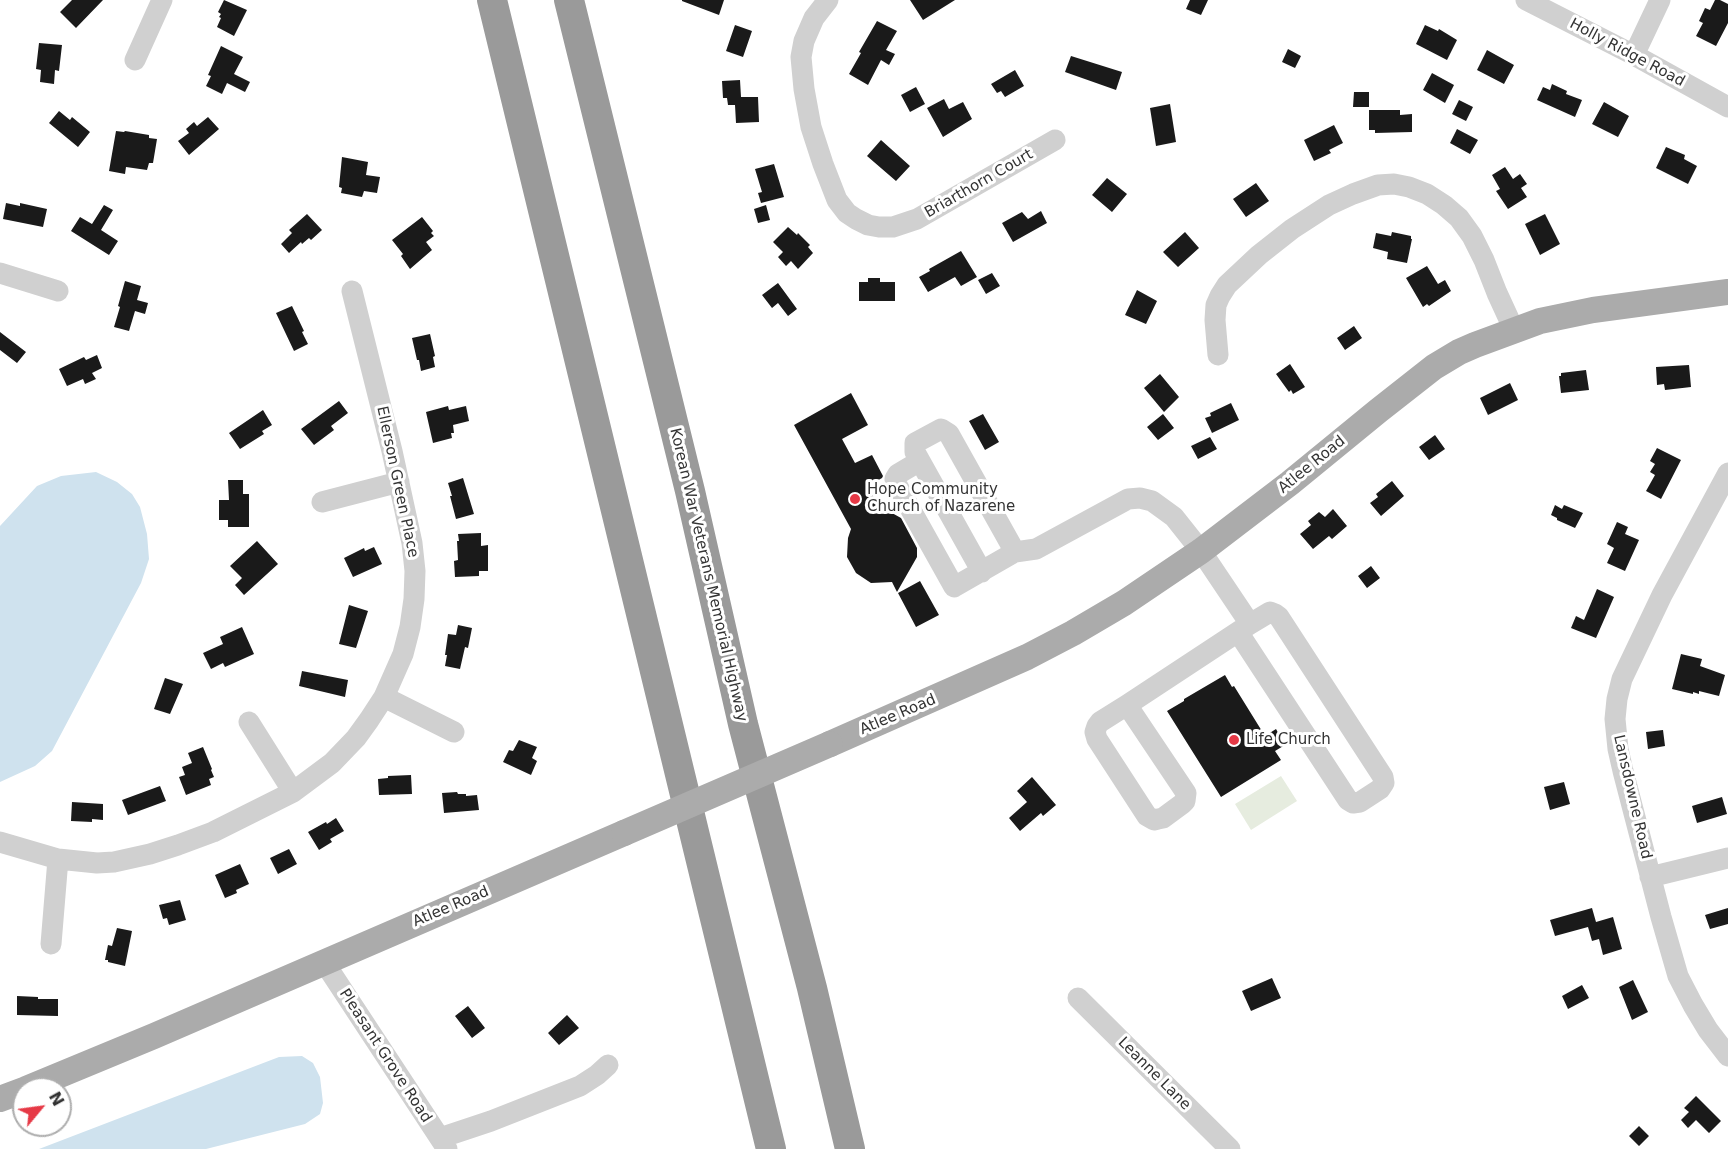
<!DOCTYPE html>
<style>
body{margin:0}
#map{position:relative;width:1728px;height:1149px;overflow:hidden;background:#fff;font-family:"DejaVu Sans",sans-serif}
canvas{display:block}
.north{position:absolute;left:12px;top:1077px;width:60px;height:60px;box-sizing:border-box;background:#fff;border:2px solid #adadad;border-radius:50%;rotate:61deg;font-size:16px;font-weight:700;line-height:24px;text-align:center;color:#333}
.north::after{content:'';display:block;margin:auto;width:21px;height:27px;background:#e63946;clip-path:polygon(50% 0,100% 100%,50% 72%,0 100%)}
</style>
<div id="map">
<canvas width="1728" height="1149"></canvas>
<div class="north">N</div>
</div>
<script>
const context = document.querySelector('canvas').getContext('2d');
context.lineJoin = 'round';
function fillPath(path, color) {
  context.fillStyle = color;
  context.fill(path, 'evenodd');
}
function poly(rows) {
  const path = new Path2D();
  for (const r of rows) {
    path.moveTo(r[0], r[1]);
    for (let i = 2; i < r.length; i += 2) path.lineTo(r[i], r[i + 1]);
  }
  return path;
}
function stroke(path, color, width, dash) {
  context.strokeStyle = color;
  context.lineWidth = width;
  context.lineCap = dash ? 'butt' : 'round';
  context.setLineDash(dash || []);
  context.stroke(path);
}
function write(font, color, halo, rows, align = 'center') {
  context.font = font + ' "DejaVu Sans",sans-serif';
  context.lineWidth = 6;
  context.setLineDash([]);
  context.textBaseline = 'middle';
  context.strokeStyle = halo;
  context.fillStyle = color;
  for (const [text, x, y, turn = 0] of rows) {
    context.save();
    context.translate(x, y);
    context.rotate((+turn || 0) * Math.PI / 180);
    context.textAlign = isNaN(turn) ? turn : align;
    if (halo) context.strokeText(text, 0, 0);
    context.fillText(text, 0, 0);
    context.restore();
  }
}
const green = poly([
 [1281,776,1297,801,1251,830,1235,804]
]);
const water = poly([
 [96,472,117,482,132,494,140,507,147,534,149,559,141,583,52,751,35,766,0,782,0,526,37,486,61,476],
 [302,1056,313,1063,320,1077,323,1103,320,1114,305,1124,206,1149,39,1149,279,1057]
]);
const building = poly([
 [72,0,103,0,76,28,60,12],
 [224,0,247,10,234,36,217,27,221,18,219,17,221,14,218,12],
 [682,0,724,0,719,15,682,1],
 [910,0,955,0,923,20],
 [1190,0,1208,0,1201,15,1186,9],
 [1715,0,1720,0,1728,4,1728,23,1716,46,1696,36,1703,23,1699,21,1705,8,1710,10],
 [877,21,897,31,886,50,895,54,889,65,881,60,868,85,849,74,861,53,859,52],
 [735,25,752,31,743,57,726,51],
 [1425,25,1438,31,1439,29,1457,40,1447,60,1416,44],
 [39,43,62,45,59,71,55,70,54,84,40,82,41,70,36,69],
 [221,46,243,57,234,74,250,82,245,92,227,83,222,94,206,86,211,76,208,75],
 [1288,49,1301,56,1295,68,1282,62],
 [1487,50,1514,65,1504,84,1477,70],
 [1071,56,1122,72,1116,90,1065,72],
 [1015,70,1024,86,1005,97,1001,91,997,93,991,84],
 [1432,73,1454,85,1445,103,1423,90],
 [740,80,741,97,758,97,759,122,736,123,735,105,728,105,727,98,723,98,722,81],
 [1552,84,1567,91,1566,94,1582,100,1575,117,1537,100,1543,87,1550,90],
 [916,87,925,104,910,112,901,95],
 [1354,92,1369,92,1369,107,1353,107],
 [944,99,949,109,963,102,972,119,943,137,927,108],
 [1459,100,1473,107,1466,121,1452,114],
 [1604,102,1629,116,1618,137,1592,124],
 [1170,104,1176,142,1156,146,1150,108],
 [1369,110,1400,110,1400,115,1412,114,1412,132,1375,133,1375,130,1369,130],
 [59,111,70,120,72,117,90,132,78,147,49,123],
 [208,117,219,129,189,155,178,141,189,133,186,129,194,122,197,126],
 [1334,125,1343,143,1329,150,1331,153,1314,161,1304,140],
 [1457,129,1478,140,1470,154,1450,143],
 [116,131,124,132,125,131,149,135,149,138,157,139,153,163,149,163,147,170,126,167,125,174,109,171],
 [881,140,910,166,896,181,867,156],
 [1666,147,1685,155,1684,159,1697,166,1688,184,1656,168],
 [342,157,368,162,366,175,380,177,377,193,364,191,362,197,341,193,342,188,339,187],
 [774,164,784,197,761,203,758,193,762,192,755,169],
 [1505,167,1513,179,1520,174,1527,184,1521,188,1527,197,1508,209,1496,191,1500,189,1492,175],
 [1107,178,1127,194,1112,212,1092,195],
 [1256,183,1269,201,1246,217,1233,199],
 [6,203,20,206,20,203,47,209,43,227,3,219],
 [104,205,113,210,101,230,118,241,109,255,71,231,80,217,92,224],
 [766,205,770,220,758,223,754,209],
 [1041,211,1047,223,1013,242,1002,223,1022,212,1028,219],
 [307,214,322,230,311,240,309,238,302,244,301,242,289,253,281,244,292,233,289,230],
 [1545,214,1560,244,1540,255,1525,224],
 [422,217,433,231,431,233,434,236,426,242,432,250,410,269,401,256,403,254,392,240],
 [788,227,797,235,798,233,810,245,808,247,813,253,798,269,791,261,786,266,778,257,783,252,773,242],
 [1185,232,1199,248,1178,267,1163,252],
 [1392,232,1411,236,1411,239,1412,239,1407,263,1387,259,1388,252,1373,248,1376,233,1391,236],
 [961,251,977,277,961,286,955,277,928,292,919,277,930,271,929,269],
 [1427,266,1438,284,1445,280,1451,291,1429,306,1427,304,1423,307,1406,278],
 [992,273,1000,286,986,294,978,280],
 [868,278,880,278,880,282,895,282,895,301,859,301,859,282,868,282],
 [125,281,141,286,137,300,148,303,145,314,135,311,129,331,114,327,120,307,118,306],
 [778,283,797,309,788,316,778,303,772,308,762,295],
 [1137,290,1157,301,1146,324,1125,315],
 [292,306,304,331,302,332,308,344,294,351,276,313],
 [1354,326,1362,338,1345,350,1337,338],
 [0,332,26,352,17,363,0,350],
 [430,334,435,356,433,357,435,367,421,371,419,360,417,360,412,338],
 [97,355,102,368,92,373,96,379,85,384,83,379,67,386,59,369,84,357,86,360],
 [1290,364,1305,387,1293,394,1291,390,1289,392,1276,374],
 [1689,365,1691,387,1665,390,1664,384,1657,385,1656,367],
 [1586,370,1589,390,1561,393,1559,376,1561,376,1561,373],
 [1160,374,1179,397,1164,412,1144,388],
 [1510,383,1518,400,1488,415,1480,398],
 [851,393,868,425,842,439,855,463,872,455,883,476,882,478,868,486,882,512,892,513,901,518,917,548,917,557,897,592,892,582,871,583,856,573,847,557,848,538,851,529,794,425],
 [339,401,348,413,331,426,334,430,314,445,301,429],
 [1231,403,1239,420,1212,433,1205,418,1211,416,1210,413],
 [448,406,449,410,466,406,469,421,453,425,454,433,451,433,452,438,433,443,426,412],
 [263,410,272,425,262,431,264,434,240,449,229,433],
 [983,414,999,442,985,450,969,421],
 [1163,414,1174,428,1158,440,1147,427],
 [1435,435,1445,449,1429,460,1419,447],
 [1210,437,1217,449,1198,459,1191,446],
 [1657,448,1681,460,1661,499,1646,491,1655,475,1650,472,1655,464,1650,461],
 [463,478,474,514,456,519,450,496,452,496,448,483],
 [228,480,243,480,243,494,249,494,249,527,228,527,228,520,219,520,219,500,229,500],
 [1392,481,1404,496,1381,516,1370,503,1378,497,1376,494],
 [1555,505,1562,509,1564,505,1583,513,1575,528,1557,520,1557,518,1551,515],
 [1333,509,1347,526,1332,539,1329,536,1313,549,1300,534,1311,525,1308,521,1319,512,1325,517],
 [1617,522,1628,527,1625,534,1639,540,1625,571,1607,563,1614,548,1607,544],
 [481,533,481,546,488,545,488,571,479,571,479,576,455,577,454,561,458,560,457,541,459,541,458,534],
 [257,541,278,564,244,595,235,585,242,578,230,566],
 [374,547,382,564,353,577,344,558,364,548,365,551],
 [1371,566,1380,578,1367,588,1358,576],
 [920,581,939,615,916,627,898,593],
 [1597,589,1614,597,1596,638,1571,628,1576,616,1584,620],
 [349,605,368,611,356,648,339,644],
 [458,625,472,628,468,648,465,647,460,669,445,666,447,655,445,655,448,634,456,635],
 [242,627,254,654,225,667,223,663,211,669,203,653,223,644,220,637],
 [1681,654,1702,659,1700,666,1725,675,1719,696,1699,691,1699,694,1693,692,1693,694,1672,689],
 [302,671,348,680,345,697,299,686],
 [1225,675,1232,687,1234,686,1265,736,1276,729,1285,745,1275,751,1281,760,1221,797,1167,711,1184,701,1184,699],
 [165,678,183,684,170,714,154,709],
 [1663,730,1665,746,1648,749,1646,732],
 [519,740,537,747,532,758,537,761,531,775,503,762,509,750,513,751],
 [203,747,212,769,211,770,214,777,209,779,211,785,186,795,179,777,185,775,182,767,192,763,188,753],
 [411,775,412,794,379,795,378,779,388,778,388,776],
 [1032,777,1056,805,1043,816,1041,813,1020,831,1009,818,1027,802,1017,791],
 [1564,782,1570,804,1550,810,1544,787],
 [160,786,166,801,128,815,122,800],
 [457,792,458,794,466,794,466,796,477,795,479,810,444,813,442,793],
 [1722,797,1727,814,1697,823,1692,806],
 [72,802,103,804,103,820,92,819,92,822,71,821],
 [336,818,344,831,330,839,332,842,319,850,308,832,326,822,327,824],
 [289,849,297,864,278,874,270,858],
 [240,864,249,884,236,890,237,893,225,898,215,875],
 [180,900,186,920,169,925,167,918,163,919,159,905],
 [1592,908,1596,922,1613,917,1622,949,1603,955,1599,939,1592,941,1588,927,1555,936,1550,920],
 [1728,908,1728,924,1710,929,1705,915],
 [117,928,132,931,125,966,108,962,108,960,105,960,108,945,112,946],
 [1272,978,1281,998,1251,1011,1242,991],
 [1633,980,1648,1012,1632,1020,1619,987],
 [1582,985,1589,998,1568,1009,1562,996],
 [17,996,38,997,38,999,58,999,58,1016,17,1015],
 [468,1006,485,1028,472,1038,455,1016],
 [567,1015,579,1028,559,1045,548,1033],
 [1696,1096,1721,1121,1709,1133,1696,1120,1688,1128,1681,1120,1689,1112,1684,1108],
 [1639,1126,1649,1136,1639,1146,1629,1136]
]);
const minor = poly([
 [828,0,814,18,804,41,801,57,804,89,811,127,823,164,837,200,847,213,856,219,868,225,879,227,893,227,917,219,1055,140],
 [1526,0,1634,55,1728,107],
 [1634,55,1660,0],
 [135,60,162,0],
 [0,273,58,291],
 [1218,355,1215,320,1216,305,1220,296,1227,285,1259,255,1292,229,1329,205,1353,194,1378,185,1394,184,1409,187,1427,194,1444,205,1459,218,1472,236,1484,260,1497,293,1514,330],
 [920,461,898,474,895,479,897,485,954,587,1015,552,1036,549,1128,499,1140,498,1152,501,1174,517,1201,551,1250,624,1127,705,1100,722,1097,726,1095,732,1097,739,1147,816,1154,820,1158,819,1163,818,1182,804,1185,801,1186,793,1127,705],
 [1728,473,1662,595,1622,679,1617,699,1615,719,1618,749,1623,771,1661,917,1678,976,1693,1005,1708,1030,1728,1056],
 [322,502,399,482],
 [982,572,915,452,915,443,941,429,949,434,1015,552],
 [1238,632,1348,800,1353,803,1360,802,1380,789,1384,783,1383,777,1279,617,1275,614,1270,612,1250,624],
 [384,697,454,732],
 [249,722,293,792],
 [0,842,58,859,97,863,114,862,150,854,178,845,213,832,293,792,332,763,356,738,369,720,384,697,403,654,410,627,414,599,415,571,412,543,392,451,352,291],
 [1650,877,1728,858],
 [51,944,58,859],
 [324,962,447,1149],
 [1078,998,1230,1149],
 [440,1138,491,1121,580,1086,597,1075,608,1065]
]);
const major = poly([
 [830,744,1027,657,1073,633,1124,603,1201,551,1290,483,1378,411,1434,367,1459,352,1475,345,1540,321,1593,310,1728,292],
 [26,1089,154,1036,624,833],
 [0,1099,24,1090]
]);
const highway = poly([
 [492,0,771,1149],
 [569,0,690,491,743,724,812,988,850,1149]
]);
const majorBridge = poly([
 [624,833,830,744]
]);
const markers = [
 [855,499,6,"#e63946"],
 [1234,740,6,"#e63946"]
];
const streetNames = [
 ["Holly Ridge Road",1627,53,28],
 ["Briarthorn Court",979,184,-30],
 ["Atlee Road",1312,465,-39],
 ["Ellerson Green Place",397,482,78],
 ["Korean War Veterans Memorial Highway",708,575,77],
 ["Atlee Road",898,715,-23],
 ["Lansdowne Road",1632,797,77],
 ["Atlee Road",451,907,-23],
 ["Pleasant Grove Road",385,1056,57],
 ["Leanne Lane",1154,1074,45]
];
const poiNames = [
 ["Hope Community",867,490],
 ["Church of Nazarene",867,507],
 ["Life Church",1246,740]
];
fillPath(green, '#e6ecdf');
fillPath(water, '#cfe2ee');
fillPath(building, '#1a1a1a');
stroke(minor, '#d0d0d0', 21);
stroke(major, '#ababab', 26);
stroke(highway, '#9a9a9a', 30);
stroke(majorBridge, '#ababab', 26);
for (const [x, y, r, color] of markers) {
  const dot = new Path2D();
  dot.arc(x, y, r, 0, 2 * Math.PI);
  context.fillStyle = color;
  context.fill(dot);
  stroke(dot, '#fff', 2);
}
write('15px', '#333', '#fff', streetNames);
write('15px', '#333', '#fff', poiNames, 'left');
</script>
